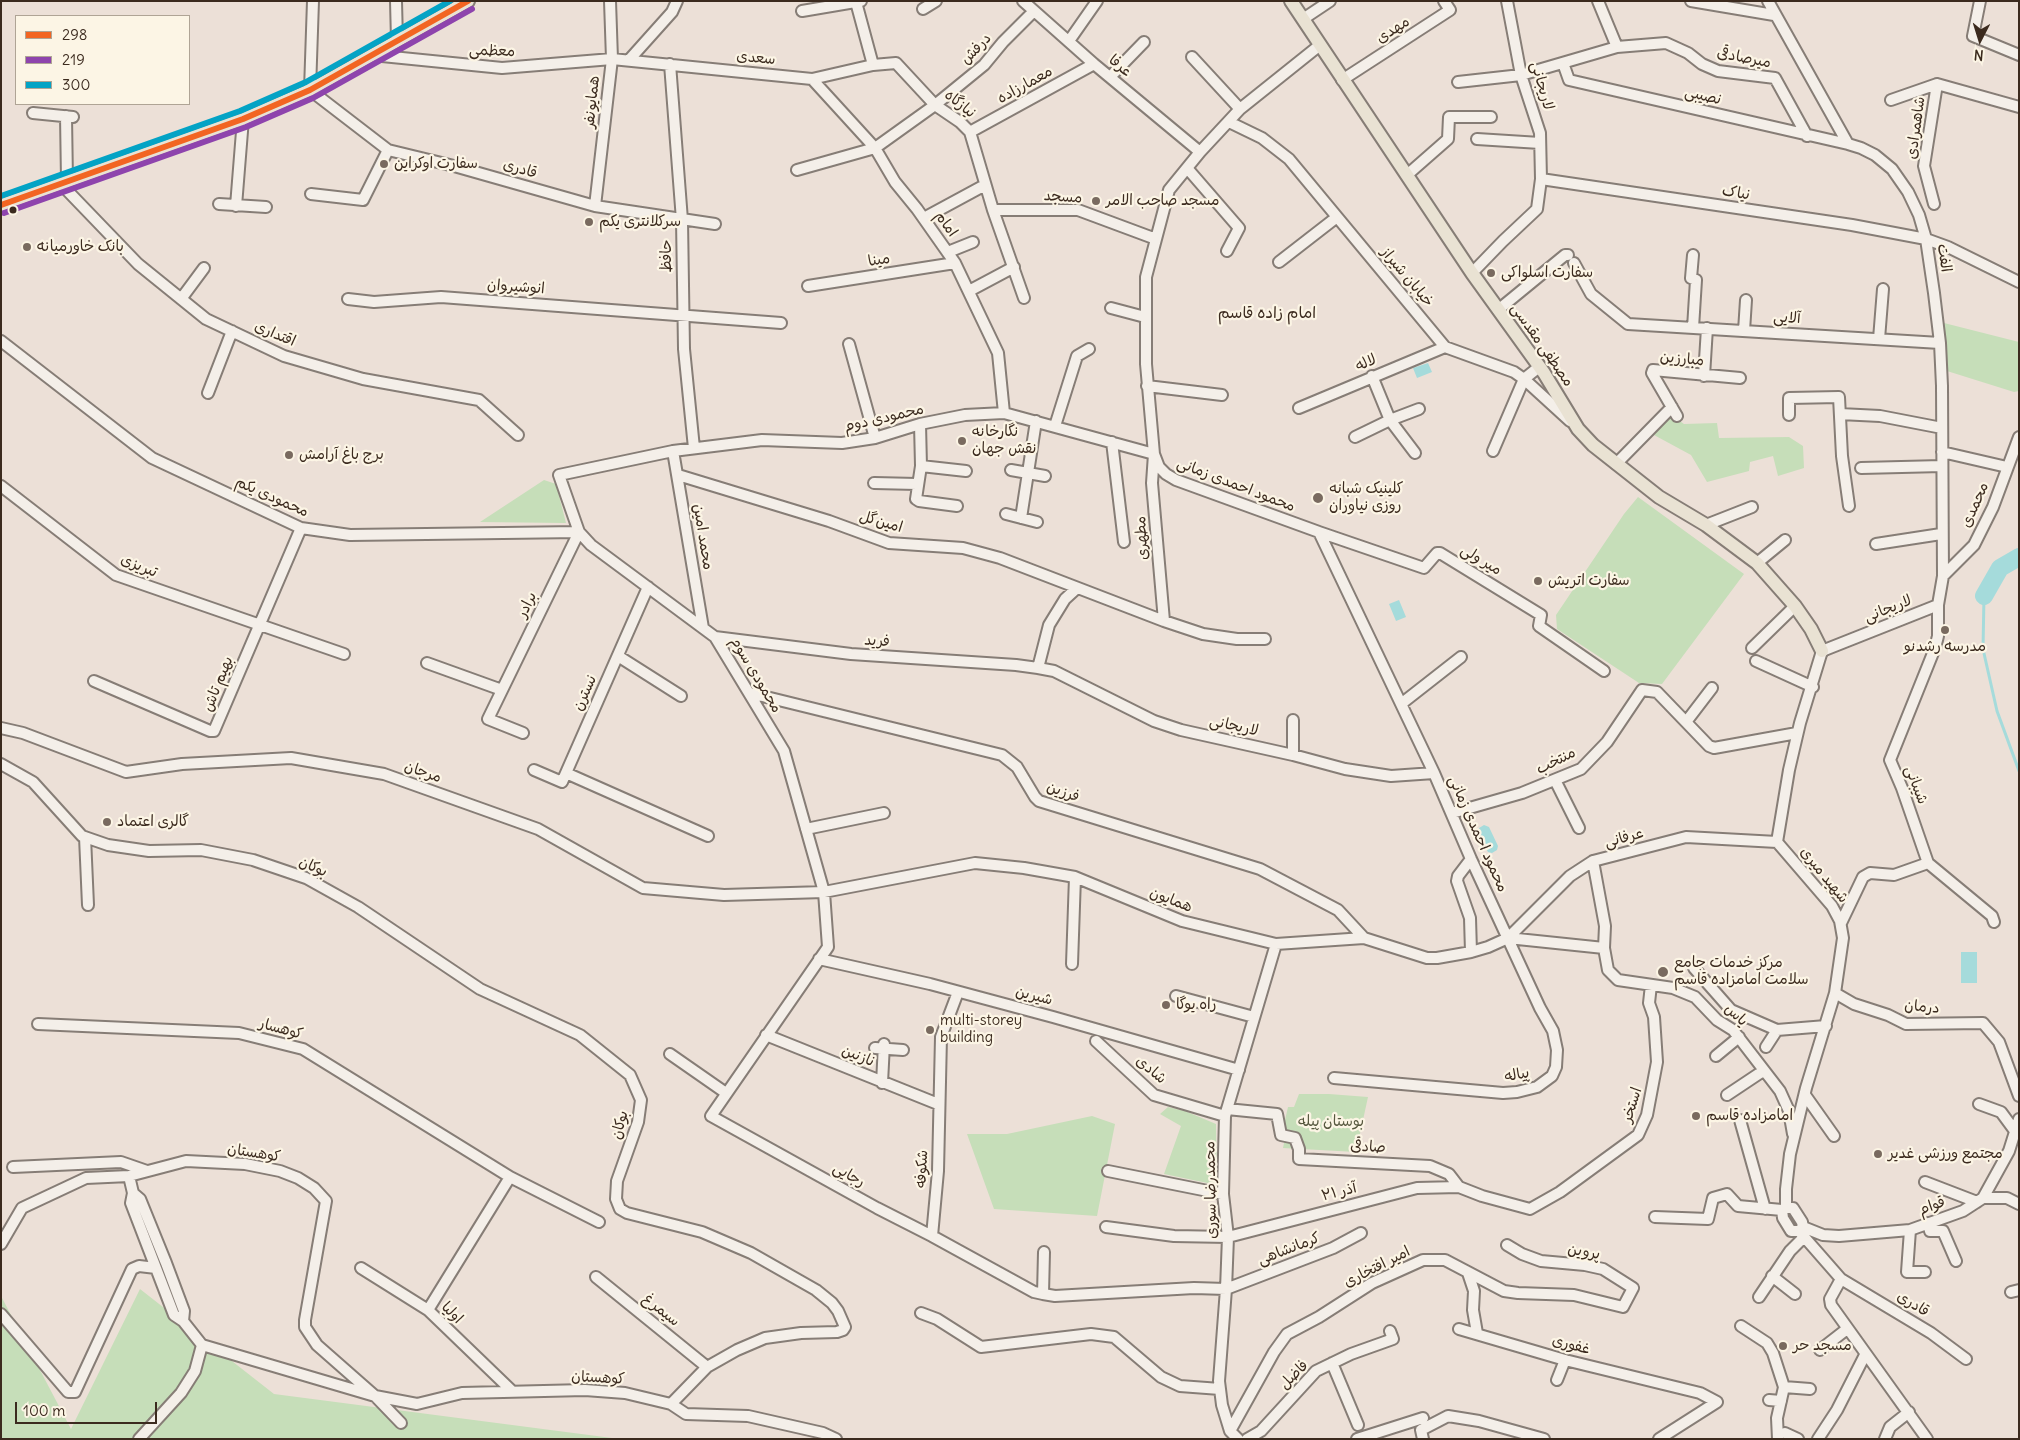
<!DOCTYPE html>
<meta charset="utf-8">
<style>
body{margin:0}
#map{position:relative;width:2020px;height:1440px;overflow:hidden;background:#ece0d7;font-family:Delius,sans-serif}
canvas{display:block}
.frame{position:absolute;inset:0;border:2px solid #3b2a1e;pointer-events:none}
.legend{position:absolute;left:15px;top:15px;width:175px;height:90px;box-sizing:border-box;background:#fcf5e5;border:1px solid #afa495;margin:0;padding:6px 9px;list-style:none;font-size:15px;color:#3b2a1e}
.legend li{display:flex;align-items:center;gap:10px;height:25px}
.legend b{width:25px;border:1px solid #afa495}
.north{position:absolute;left:1955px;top:15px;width:50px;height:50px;-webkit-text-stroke:4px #fcf5e5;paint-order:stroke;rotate:185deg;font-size:14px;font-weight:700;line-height:20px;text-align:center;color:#3b2a1e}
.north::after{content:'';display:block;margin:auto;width:18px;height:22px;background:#3b2a1e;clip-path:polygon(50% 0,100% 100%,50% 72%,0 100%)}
.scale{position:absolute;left:15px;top:1402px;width:142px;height:22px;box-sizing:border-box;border:2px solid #3b2a1e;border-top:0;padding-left:6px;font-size:15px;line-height:18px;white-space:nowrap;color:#3b2a1e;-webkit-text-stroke:4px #fcf5e5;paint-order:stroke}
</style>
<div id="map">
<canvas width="2020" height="1440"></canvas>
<div class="frame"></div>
<ul class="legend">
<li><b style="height:6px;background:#f26522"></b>298</li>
<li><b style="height:6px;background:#8e44ad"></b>219</li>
<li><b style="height:6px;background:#03a3c5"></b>300</li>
</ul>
<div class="north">N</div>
<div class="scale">100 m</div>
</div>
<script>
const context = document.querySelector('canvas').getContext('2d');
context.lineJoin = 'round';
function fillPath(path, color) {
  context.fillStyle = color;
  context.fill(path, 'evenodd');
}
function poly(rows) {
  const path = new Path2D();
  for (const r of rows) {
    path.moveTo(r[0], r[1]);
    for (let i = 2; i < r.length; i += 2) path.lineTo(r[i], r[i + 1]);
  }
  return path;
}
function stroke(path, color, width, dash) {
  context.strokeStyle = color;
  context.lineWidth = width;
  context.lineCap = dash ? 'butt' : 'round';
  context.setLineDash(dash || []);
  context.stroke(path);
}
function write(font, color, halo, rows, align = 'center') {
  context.font = font + ' Delius,"Playpen Sans Arabic",sans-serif';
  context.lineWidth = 4.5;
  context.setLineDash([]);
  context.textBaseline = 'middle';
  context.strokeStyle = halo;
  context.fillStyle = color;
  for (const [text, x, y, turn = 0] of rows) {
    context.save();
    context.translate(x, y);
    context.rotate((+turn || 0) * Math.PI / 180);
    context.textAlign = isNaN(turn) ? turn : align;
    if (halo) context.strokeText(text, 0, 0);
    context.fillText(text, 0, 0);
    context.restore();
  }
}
const green = poly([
 [1944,323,2019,342,2019,391,2014,392,1947,371],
 [1671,415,1684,424,1717,423,1719,438,1789,437,1803,446,1804,468,1778,476,1773,456,1750,462,1749,471,1707,482,1691,455,1654,435],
 [544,480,556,484,566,523,480,522],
 [1638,497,1744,574,1662,684,1639,683,1557,629,1556,615,1624,514],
 [1299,1094,1329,1094,1368,1097,1356,1152,1283,1148,1285,1138,1282,1133,1288,1107,1294,1107],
 [1168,1107,1185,1111,1216,1124,1217,1185,1164,1174,1181,1126,1160,1114],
 [1092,1116,1115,1124,1097,1216,994,1209,967,1134,1007,1134],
 [140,1289,274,1394,612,1438,1,1439,1,1296,71,1429]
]);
const water = poly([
 [1428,363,1432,372,1417,378,1413,368],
 [1399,600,1406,617,1396,621,1389,604],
 [1484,825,1489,827,1498,846,1497,850,1492,853,1488,852,1477,832,1479,828],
 [1961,952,1977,952,1977,983,1961,983]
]);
const stream = poly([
 [1984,596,1983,649,1997,711,2019,771]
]);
const river = poly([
 [1984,596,2000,568,2019,557]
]);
const minor = poly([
 [313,1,310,90,388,150,454,166,595,206,715,224],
 [396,1,397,41],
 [1023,1,1094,64,1200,152],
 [1598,1,1617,47],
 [1691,1,1774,15],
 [1768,1,1848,144,1861,148,1875,155,1892,169,1908,192,1919,215,1926,239,1934,293,1940,343,1942,386,1943,576,1938,605,1822,651,1800,723,1789,770,1777,842,1832,906,1840,921,1843,938,1835,993,1806,1088,1790,1154,1786,1189,1786,1208],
 [1980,1,1973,36,2019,55],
 [856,2,873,65],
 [923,9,936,1],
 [802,11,861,1],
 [1303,19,1330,1],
 [1069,41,1097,1],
 [1320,45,1240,109,1200,152,1169,190,1146,277,1146,364,1154,454,1159,467,1166,474,1176,480,1319,532,1434,773,1471,859,1540,1008,1553,1031,1557,1050,1556,1067,1552,1076,1537,1087,1517,1092,1503,1093,1334,1078],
 [372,55,502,68,612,59,812,79,873,65,896,63,935,105,960,122,970,132,993,210,1024,298],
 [1192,57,1240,109],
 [629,60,672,12,677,1],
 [1563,63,1569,80,1848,144],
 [670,64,682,220,684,349,694,448],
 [1110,77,1144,42],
 [812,79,875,148,895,182,917,209,955,263,998,353,1004,413],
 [1342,80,1450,10,1444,1],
 [1458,82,1521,75,1617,47,1666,43,1688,53,1702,64,1718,71,1775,78,1807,136],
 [1891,100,1937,84],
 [33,113,73,117],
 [66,116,67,181],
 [1229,122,1262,138,1289,159,1445,347,1514,372,1524,379,1570,421],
 [970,132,1094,64],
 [1477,139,1540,143],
 [1187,168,1239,228,1227,251],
 [797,170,875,148,935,105,984,65,1003,42,1034,11],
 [1407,175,1448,139,1449,117,1491,117],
 [1541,179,1852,225,1926,239,1948,247,2019,282],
 [60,183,138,264,206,319,284,356,363,379,479,400,518,435],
 [311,194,363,200,388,150],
 [219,204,266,207],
 [1934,204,1924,166,1937,84,2019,107],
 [236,206,243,119],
 [595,206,612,59,610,1],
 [993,210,1078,210,1156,239],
 [924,218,985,185],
 [948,252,973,242],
 [1279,262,1337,217],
 [1574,263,1591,294,1628,324,1940,343],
 [1472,273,1503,241,1537,209,1541,179,1540,133,1521,75,1507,1],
 [808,286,955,263],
 [969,291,1014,267],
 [181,299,204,268],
 [348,299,374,302,441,297,781,323],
 [1111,308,1145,317],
 [1498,310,1565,255,1568,255],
 [1693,328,1696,280,1691,278,1693,255],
 [1744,331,1746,300],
 [1879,339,1883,289],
 [1,341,152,458,301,528,350,535,579,532,488,719,523,733],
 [849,344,875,438],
 [1372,376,1390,420,1415,453],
 [1704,376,1707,328],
 [1147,386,1222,395],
 [208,393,232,331],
 [1299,408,1445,347],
 [1840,414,1880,416,1942,428],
 [1789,415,1789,398,1839,397,1842,456,1849,506],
 [1677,416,1652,373,1653,370,1740,378],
 [920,424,921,466,916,499,919,501,957,506],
 [1055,426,1077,356,1089,349],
 [1355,437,1390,420,1419,409],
 [1112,442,1124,542],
 [673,451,703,628],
 [1493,451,1524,379,1539,367],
 [1942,452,2007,467],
 [1616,464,1672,407],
 [921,466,966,471],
 [1861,468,1942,466],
 [1011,470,1045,476],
 [678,475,829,521,889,543,963,548,1000,558,1164,621,1203,634,1237,639,1265,639],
 [874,483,917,484],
 [1,486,116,575,344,654],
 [1006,514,1037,522],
 [1021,518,1036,421],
 [1706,525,1752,507],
 [1319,532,1424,568,1437,553,1440,553,1541,615,1539,626,1604,671],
 [1876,544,1941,534],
 [1757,563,1785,540],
 [1943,576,1974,545,1993,507,2019,437],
 [1938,605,1938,636,1935,648,1890,760,1902,788,1928,863,1992,916,1994,922],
 [1164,621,1152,483,1154,454,1004,413,965,415,920,424,875,438,842,443,762,440,673,451,559,475,579,532,591,545,715,637,784,751,824,892,828,947,711,1116,877,1208,932,1236,1034,1292,1043,1294,1055,1296,1194,1288,1226,1289,1333,1248,1361,1233],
 [715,637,851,654,1016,665,1038,668,1054,671,1154,721,1181,730,1293,755,1345,769,1391,776,1434,773],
 [1752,648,1795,606],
 [618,656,681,696],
 [1756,661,1813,687],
 [427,663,502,690],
 [1038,668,1049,625,1065,599,1077,588],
 [94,681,210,731,214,731,301,528],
 [750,693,1002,755,1017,767,1035,797,1039,801,1260,869,1338,910,1364,938],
 [1401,704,1461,657],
 [1293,720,1293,755],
 [1686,722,1712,688],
 [1,728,23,733,126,772,182,764,291,758,384,774,538,829,643,888,724,895,824,892,975,863,1024,868,1075,877,1182,921,1276,944,1364,938,1427,958,1437,958,1471,952,1488,947,1508,938,1570,876,1593,861,1686,837,1777,842],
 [1,764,33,782,82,836,108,845,149,851,201,850,253,860,306,878,358,907,480,989,580,1035,630,1075,641,1100,638,1122,617,1181,616,1199,620,1209,627,1213,702,1232,751,1253,816,1290,832,1303,838,1311,845,1327,843,1330,837,1332,801,1333,765,1338,737,1350,707,1367,671,1404],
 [534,770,562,782,648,587],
 [566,773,708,836],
 [1555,780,1579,828],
 [1452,813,1522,793,1581,769,1607,742,1642,690,1657,692,1709,746,1714,748,1797,733],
 [806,829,884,813],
 [85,837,88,905],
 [1593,861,1605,926,1604,948],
 [1841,923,1863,877,1870,873,1894,875,1928,863],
 [1508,938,1604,948,1608,970,1618,980,1673,988,1695,997,1717,1020,1733,1030,1780,1091,1789,1111,1793,1134],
 [1471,952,1470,918,1457,881,1458,876,1471,859],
 [819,959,930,984,1053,1017,1239,1070],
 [1072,964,1075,877],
 [1694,968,1731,1010,1777,1030,1826,1026],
 [1835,993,1854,1004,1888,1015,1906,1024,1983,1023,1999,1042,2019,1096],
 [1176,996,1254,1017],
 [38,1024,239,1033,303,1049,510,1177,428,1310],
 [766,1035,938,1104],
 [1096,1041,1154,1095,1225,1116],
 [1766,1047,1777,1030],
 [875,1048,903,1050],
 [670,1054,726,1093],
 [1716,1056,1739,1037],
 [882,1083,884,1044],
 [1727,1095,1763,1071],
 [1805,1095,1834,1136],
 [1979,1104,2001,1112,2015,1131],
 [1227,1109,1277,1114,1281,1135,1295,1138,1299,1149,1299,1159,1430,1166,1449,1174,1459,1187,1482,1196,1530,1209,1560,1192,1638,1135,1647,1115,1657,1062,1654,1017,1649,1003,1651,985],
 [1740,1120,1765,1209],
 [13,1167,121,1162,147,1171],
 [1108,1171,1223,1194],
 [129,1176,133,1193,131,1203,174,1315,183,1321,202,1345],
 [510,1177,599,1222],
 [1925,1182,1977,1202],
 [133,1193,140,1199,166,1263,184,1311,183,1321],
 [1983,1198,2007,1198,2019,1204],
 [1782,1210,1783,1218,1791,1231,1799,1231],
 [1655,1217,1708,1219,1713,1198,1727,1194,1738,1206,1782,1210,1786,1208,1793,1208,1802,1222,1803,1227,1799,1231],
 [1928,1223,1930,1231,1943,1231,1956,1261],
 [1106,1227,1174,1236,1228,1237,1417,1188,1459,1187],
 [1803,1227,1823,1235,1839,1236,1910,1230,1963,1211,1983,1198,2009,1151,2019,1119],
 [1910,1230,1907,1272,1925,1272],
 [1799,1231,1841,1279,1931,1333,1966,1359],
 [932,1236,938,1171,941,1037,958,992],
 [1,1244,22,1208,86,1178,129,1176,186,1161,245,1164,280,1171,298,1178,314,1188,326,1201,305,1320,305,1327,317,1345,375,1396,401,1423],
 [361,1268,428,1310,512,1391],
 [1468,1273,1474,1291,1473,1310,1477,1333],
 [1772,1276,1795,1294],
 [596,1277,707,1367],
 [1841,1279,1830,1299,1831,1305,1927,1439],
 [2011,1292,2019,1290],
 [1043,1294,1044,1252],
 [1759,1297,1790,1251,1804,1237],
 [921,1313,937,1319,981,1347,1091,1334,1114,1337,1161,1377,1180,1386,1220,1389],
 [1,1314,68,1392,75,1392,132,1269,139,1266,156,1268],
 [1741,1326,1767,1343,1773,1353,1784,1387,1777,1418,1778,1439],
 [1459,1329,1565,1360,1700,1393,1717,1402,1659,1439],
 [202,1345,375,1396,417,1404,462,1393,585,1390,625,1393,671,1404,686,1414,748,1416,823,1433,836,1439],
 [1820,1350,1847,1329],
 [1332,1363,1358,1425],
 [1557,1380,1565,1360],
 [1784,1387,1810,1389],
 [1769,1400,1781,1401],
 [1230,1431,1274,1352,1287,1334,1319,1317,1372,1283,1423,1260,1445,1260,1504,1291,1518,1293,1574,1295,1623,1307,1633,1288,1603,1269,1585,1265,1541,1261,1522,1254,1507,1245],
 [1785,1433,1798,1439],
 [139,1439,181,1393,195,1371,202,1345],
 [1238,1439,1230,1431,1222,1405,1219,1381,1226,1289,1228,1237,1223,1194,1225,1116,1276,944],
 [1247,1439,1261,1431,1316,1371,1351,1354,1393,1339,1390,1331],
 [1357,1439,1423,1418],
 [1423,1439,1421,1430,1448,1416,1479,1421,1544,1439],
 [1818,1439,1837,1410,1865,1355],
 [1885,1439,1890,1427,1909,1412]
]);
const major = poly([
 [1291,1,1472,273,1544,373,1578,429,1593,445,1659,497,1706,525,1757,563,1795,606,1811,629,1822,651],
 [1,205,243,119,310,90,468,1]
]);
const bus1 = poly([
 [1,205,243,119,310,90,468,1]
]);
const bus2 = poly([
 [4,213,246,127,313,98,472,9]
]);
const bus3 = poly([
 [1,196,240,111,306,82,450,1]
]);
const markers = [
 [384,164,5,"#796a5f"],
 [1096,201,5,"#796a5f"],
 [13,210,4.5,"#3b2a1e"],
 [589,222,5,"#796a5f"],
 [27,247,5,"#796a5f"],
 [1491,273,5,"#796a5f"],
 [962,441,5,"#796a5f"],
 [289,455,5,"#796a5f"],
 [1318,498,6,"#796a5f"],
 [1538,581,5,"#796a5f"],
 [1945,630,5,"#796a5f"],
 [107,822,5,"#796a5f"],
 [1663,972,6,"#796a5f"],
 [1166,1005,5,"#796a5f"],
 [930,1030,5,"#796a5f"],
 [1696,1116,5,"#796a5f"],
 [1878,1154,5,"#796a5f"],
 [1783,1346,5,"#796a5f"]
];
const streetNames = [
 ["مهدی",1393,30,-33],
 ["درفش",976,49,-46],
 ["معظمی",492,51,2],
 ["سعدی",756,58,6],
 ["میرصادقی",1744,58,11],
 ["عرفا",1120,66,40],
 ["معمارزاده",1025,85,-29],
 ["لاریجانی",1542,86,74],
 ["نصیبی",1703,96,13],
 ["همایونفر",592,102,-84],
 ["نیازگاه",960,104,39],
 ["شاهمرادی",1916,128,-82],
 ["قادری",520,169,16],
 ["نیاک",1736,193,9],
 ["مسجد",1063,197,4],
 ["امام",946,224,54],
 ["حافظ",667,256,-90],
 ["الفت",1944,258,82],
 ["مینا",879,260,-9],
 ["خیابان شیراز",1407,277,50],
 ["انوشیروان",516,287,4],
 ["آلایی",1787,318,3],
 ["اقتداری",275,334,23],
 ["مصطفی مقدسی",1542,345,55],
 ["مبارزین",1682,359,5],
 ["لاله",1366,363,-23],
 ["محمودی دوم",884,418,-13],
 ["محمود احمدی زمانی",1236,485,21],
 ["محمودی یکم",272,497,24],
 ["محمدی",1975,505,-66],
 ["امین‌گل",881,522,16],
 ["محمد امین",703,537,81],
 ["مطهری",1142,538,-93],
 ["میر ولی",1481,560,31],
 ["تبریزی",139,566,22],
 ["برادر",527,605,-64],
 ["لاریجانی",1888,609,-22],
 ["فرید",877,641,4],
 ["محمودی سوم",756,675,59],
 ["بهیم تاش",218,684,-68],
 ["نسترن",585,693,-66],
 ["لاریجانی",1234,726,12],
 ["منتخب",1556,761,-27],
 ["مرجان",423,772,19],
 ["شیبانی",1916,785,69],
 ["فرزین",1063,792,20],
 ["محمود احمدی زمانی",1478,834,66],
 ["عرفانی",1624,838,-15],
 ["بوکان",313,867,24],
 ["شهید میری",1824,875,51],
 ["همایون",1171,900,21],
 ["شیرین",1034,996,14],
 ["درمان",1922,1007,5],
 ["یاس",1736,1015,42],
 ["کوهسار",281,1029,15],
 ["نازنین",858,1056,22],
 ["شادی",1151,1070,40],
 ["پیاله",1517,1075,-11],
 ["استخر",1632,1105,-72],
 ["بوکان",620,1125,-75],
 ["صادقی",1368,1147,3],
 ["کوهستان",254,1153,9],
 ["شکوفه",922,1169,-87],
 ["رجایی",849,1175,29],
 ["محمدرضا سوری",1211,1190,-91],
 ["۲۱ آذر",1339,1192,-14],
 ["قوام",1932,1206,-20],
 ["کرمانشاهی",1289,1249,-21],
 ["پروین",1584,1252,10],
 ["امیر افتخاری",1377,1267,-27],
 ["قادری",1913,1304,31],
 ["سیمرغ",661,1310,39],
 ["اولیا",452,1313,45],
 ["غفوری",1571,1345,15],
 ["فاضل",1294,1375,-45],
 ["کوهستان",598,1378,3]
];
const poiNames = [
 ["سفارت اوکراین",394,164],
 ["مسجد صاحب الامر",1106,201],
 ["سرکلانتری یکم",599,222],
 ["بانک خاورمیانه",37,247],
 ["سفارت اسلواکی",1501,273],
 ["نگارخانه",972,432],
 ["نقش جهان",972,449],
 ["برج باغ آرامش",299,455],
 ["کلینیک شبانه",1329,489],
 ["روزی نیاوران",1329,506],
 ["سفارت اتریش",1548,581],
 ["مدرسه رشدنو",1945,647,"center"],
 ["گالری اعتماد",117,822],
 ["مرکز خدمات جامع",1674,963],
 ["سلامت امامزاده قاسم",1674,980],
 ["راه یوگا",1176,1005],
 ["multi-storey",940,1021],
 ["building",940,1038],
 ["امامزاده قاسم",1706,1116],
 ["مجتمع ورزشی غدیر",1888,1154],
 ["مسجد حر",1793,1346]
];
const parkNames = [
 ["بوستان پیله",1331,1122]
];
const neighbourhoodNames = [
 ["امام زاده قاسم",1267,313]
];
fillPath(green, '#c6deb9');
fillPath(water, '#a5dbdb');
stroke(stream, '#a5dbdb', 3);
stroke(river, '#a5dbdb', 18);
stroke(minor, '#867d76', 14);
stroke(major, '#867d76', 16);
stroke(minor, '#f4efe9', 10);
stroke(major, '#e9e2d3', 12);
stroke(bus1, '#f26522', 6);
stroke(bus2, '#8e44ad', 6);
stroke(bus3, '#03a3c5', 6);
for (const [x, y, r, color] of markers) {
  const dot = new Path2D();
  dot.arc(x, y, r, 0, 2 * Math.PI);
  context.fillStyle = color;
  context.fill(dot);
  stroke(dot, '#fcf5e5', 2);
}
write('15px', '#3b2a1e', '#fcf5e5', streetNames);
write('15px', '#3b2a1e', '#fcf5e5', poiNames, 'left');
write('15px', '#56573e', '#fcf5e5', parkNames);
write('16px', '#3b2a1e', '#fcf5e5', neighbourhoodNames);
</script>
